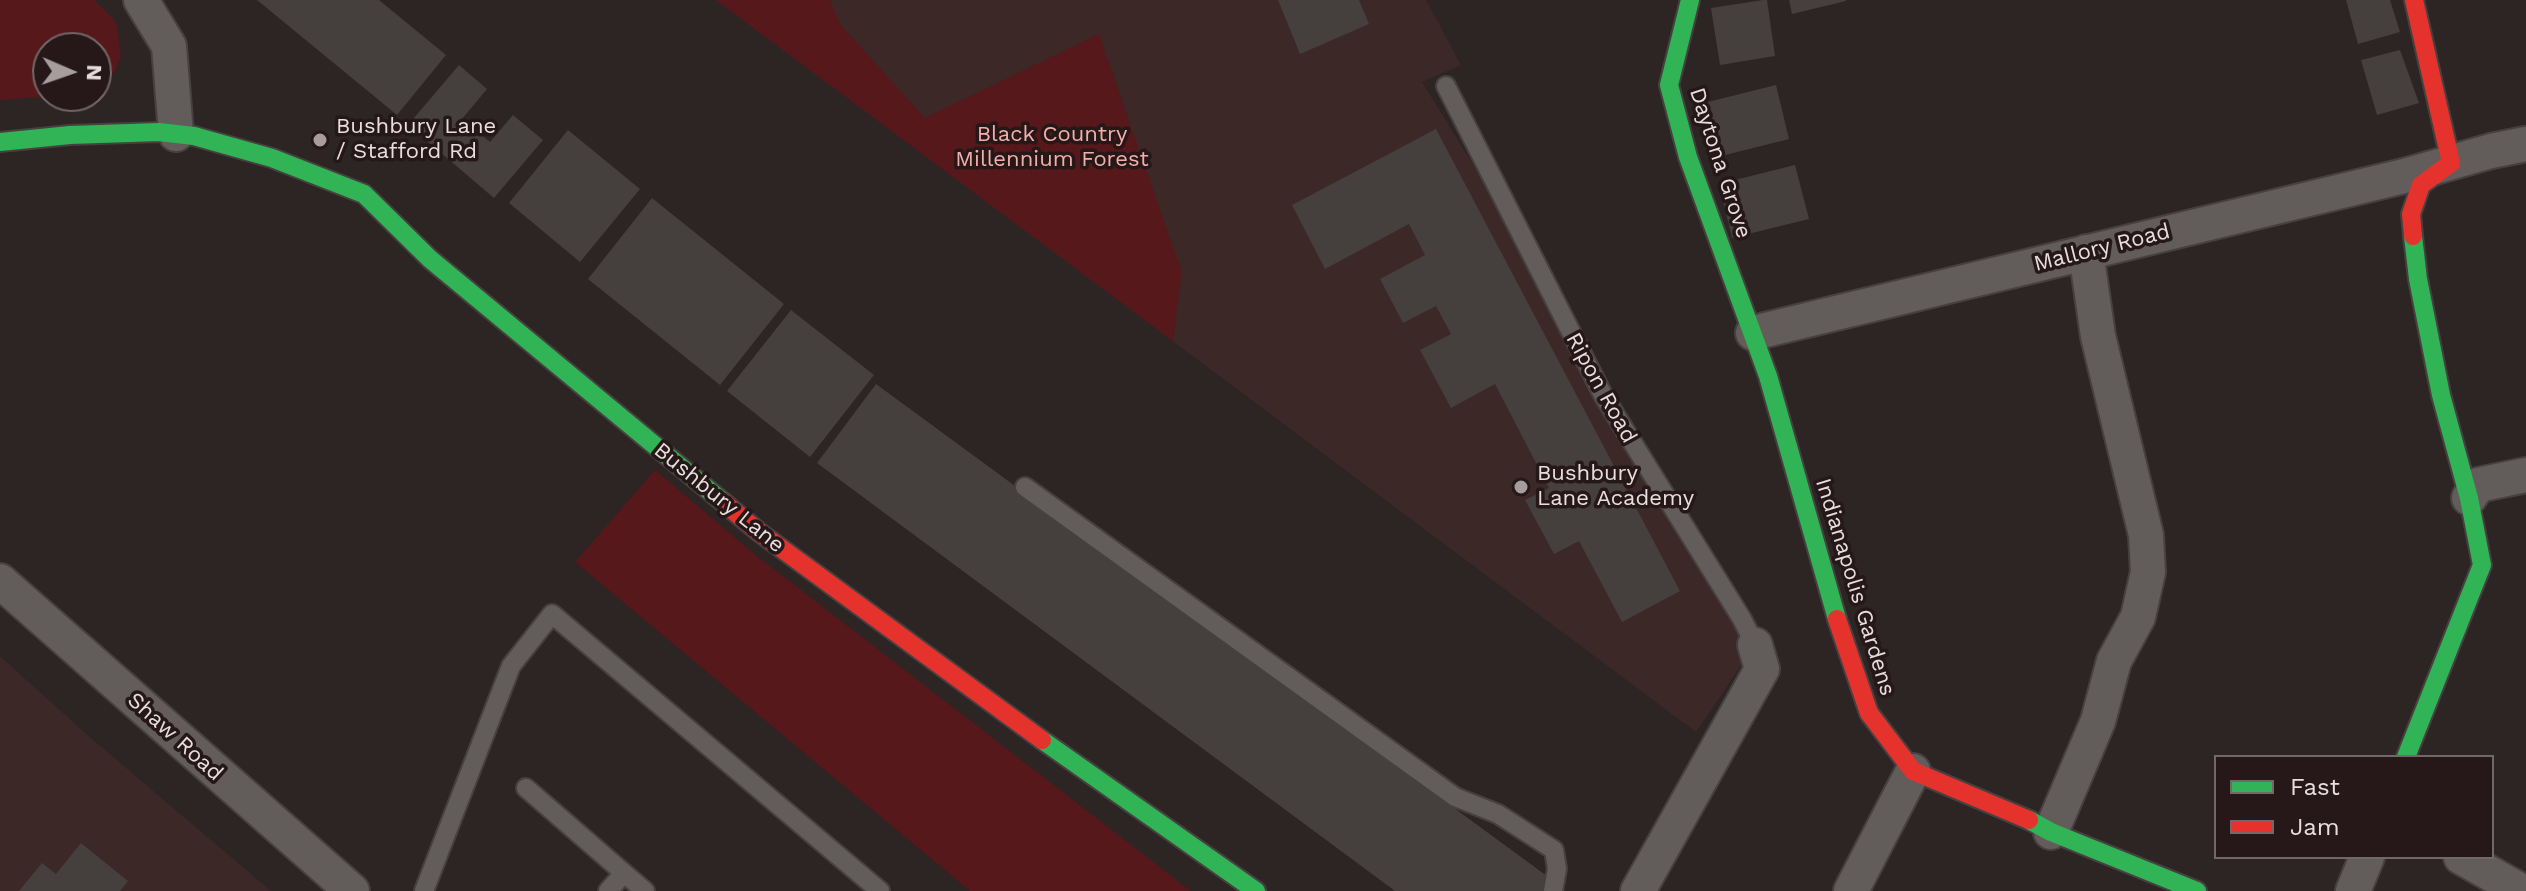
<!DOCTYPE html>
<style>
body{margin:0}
#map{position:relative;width:2526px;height:891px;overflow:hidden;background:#2c2524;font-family:"Work Sans",sans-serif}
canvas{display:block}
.legend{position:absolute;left:2214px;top:755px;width:280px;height:104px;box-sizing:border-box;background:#261818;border:2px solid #746767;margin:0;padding:10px 14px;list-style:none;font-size:24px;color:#e9dede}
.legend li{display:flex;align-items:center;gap:16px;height:40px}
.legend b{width:40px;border:2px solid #746767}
.north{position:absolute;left:32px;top:32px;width:80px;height:80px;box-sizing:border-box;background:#261818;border:2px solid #746767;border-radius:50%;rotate:92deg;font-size:22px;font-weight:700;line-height:32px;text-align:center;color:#e9dede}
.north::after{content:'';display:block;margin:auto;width:28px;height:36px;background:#a79d9d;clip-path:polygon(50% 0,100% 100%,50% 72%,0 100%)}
</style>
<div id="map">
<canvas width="2526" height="891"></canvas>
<ul class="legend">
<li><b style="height:10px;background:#30b455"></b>Fast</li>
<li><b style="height:10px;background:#e5322d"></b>Jam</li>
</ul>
<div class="north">N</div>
</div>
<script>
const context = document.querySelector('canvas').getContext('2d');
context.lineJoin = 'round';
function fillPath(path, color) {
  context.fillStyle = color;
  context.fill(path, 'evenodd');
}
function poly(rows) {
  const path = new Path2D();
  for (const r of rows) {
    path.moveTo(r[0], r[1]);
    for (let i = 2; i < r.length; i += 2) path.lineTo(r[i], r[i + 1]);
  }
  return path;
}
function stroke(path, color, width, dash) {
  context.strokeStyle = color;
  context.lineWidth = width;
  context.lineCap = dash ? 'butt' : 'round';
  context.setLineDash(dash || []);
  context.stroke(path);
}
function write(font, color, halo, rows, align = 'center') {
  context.font = font + ' "Work Sans",sans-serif';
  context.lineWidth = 7;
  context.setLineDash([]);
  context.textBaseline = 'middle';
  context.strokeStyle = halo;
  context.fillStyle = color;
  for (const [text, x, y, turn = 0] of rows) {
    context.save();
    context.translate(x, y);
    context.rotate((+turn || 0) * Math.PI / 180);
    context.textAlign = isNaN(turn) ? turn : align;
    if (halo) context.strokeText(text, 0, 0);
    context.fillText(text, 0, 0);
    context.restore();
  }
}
const built = poly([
 [716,0,1426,0,1461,65,1422,82,1763,633,1696,732],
 [0,656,85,733,271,891,0,891]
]);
const green = poly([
 [0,0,94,0,116,22,121,56,115,72,96,87,96,48,48,48,48,96,52,96,0,100],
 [716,0,830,0,840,24,925,118,1099,34,1182,273,1173,341],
 [655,470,757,556,1191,891,970,891,575,562]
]);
const building = poly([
 [257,0,379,0,446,55,397,115],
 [1278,0,1359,0,1369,24,1300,54],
 [1763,0,1767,0,1775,56,1720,65,1711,8],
 [1789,0,1846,0,1846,1,1792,14],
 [2346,0,2390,0,2400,32,2358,44],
 [2400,50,2419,103,2377,115,2361,60],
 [459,65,487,89,462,119,490,142,513,115,543,140,494,198,408,125],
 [1776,85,1789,139,1713,158,1700,104],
 [1436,129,1680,591,1622,622,1579,541,1554,554,1525,500,1549,488,1495,384,1451,408,1420,350,1451,334,1436,306,1403,323,1380,279,1425,255,1409,224,1325,269,1292,205],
 [568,130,640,189,580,262,509,203],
 [1795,165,1809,219,1732,238,1719,184],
 [652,198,784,304,720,385,588,279],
 [791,310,874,375,810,457,727,391],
 [876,384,1551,879,1544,891,1395,891,817,463],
 [81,843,128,881,120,891,19,891,42,863,56,874]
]);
const lane = poly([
 [1446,86,1603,395,1742,619,1755,645],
 [1025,487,1455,797,1498,814,1554,850,1557,869,1553,891],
 [526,788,624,873,608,891],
 [624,873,645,891],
 [424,891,511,666,552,614,880,891]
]);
const street = poly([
 [141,0,169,46,176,134],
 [1753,333,2404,176,2491,151,2526,144],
 [2469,498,2478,485,2526,475],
 [0,581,352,891],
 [2051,832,2098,721,2114,661,2138,617,2148,572,2146,535,2098,336,2086,252],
 [2461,857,2521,891],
 [1638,891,1762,669,1755,645],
 [1851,891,1913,771],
 [2353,891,2367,857]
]);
const fast = poly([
 [1690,0,1669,85,1688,157,1768,376,1837,619],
 [0,142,70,135,159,132,194,136,272,158,364,194,430,259,723,502],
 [1042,740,1256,891],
 [2406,757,2482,565,2469,498,2441,395,2418,279,2413,236],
 [2029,820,2051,832,2197,891]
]);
const jam = poly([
 [2413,236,2411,214,2421,185,2451,163,2414,0],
 [723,502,759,532,1042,740],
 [1837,619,1869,713,1913,771,2029,820]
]);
const markers = [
 [320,140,8,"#a79d9d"],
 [1521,487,8,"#a79d9d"]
];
const poiNames = [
 ["Bushbury Lane",336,127],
 ["/ Stafford Rd",336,152],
 ["Bushbury",1537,474],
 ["Lane Academy",1537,499]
];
const parkNames = [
 ["Black Country",1052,135],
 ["Millennium Forest",1052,160]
];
const streetNames = [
 ["Daytona Grove",1720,163,72],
 ["Mallory Road",2102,248,-14],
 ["Ripon Road",1601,388,61],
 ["Bushbury Lane",719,498,39],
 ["Indianapolis Gardens",1855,587,73],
 ["Shaw Road",175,737,42]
];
fillPath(built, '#3c2827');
fillPath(green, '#56181a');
fillPath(building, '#453f3e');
stroke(lane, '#474040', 22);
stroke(street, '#474040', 38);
stroke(fast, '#474040', 22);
stroke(jam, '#474040', 22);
stroke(lane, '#625c5b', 18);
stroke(street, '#625c5b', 34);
stroke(fast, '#30b455', 18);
stroke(jam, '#e5322d', 18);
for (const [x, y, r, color] of markers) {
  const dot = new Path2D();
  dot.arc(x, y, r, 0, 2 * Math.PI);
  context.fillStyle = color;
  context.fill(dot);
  stroke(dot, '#261818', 3);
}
write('22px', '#e9dede', '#261818', poiNames, 'left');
write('22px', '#f4aeaa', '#261818', parkNames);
write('22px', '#e9dede', '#261818', streetNames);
</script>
